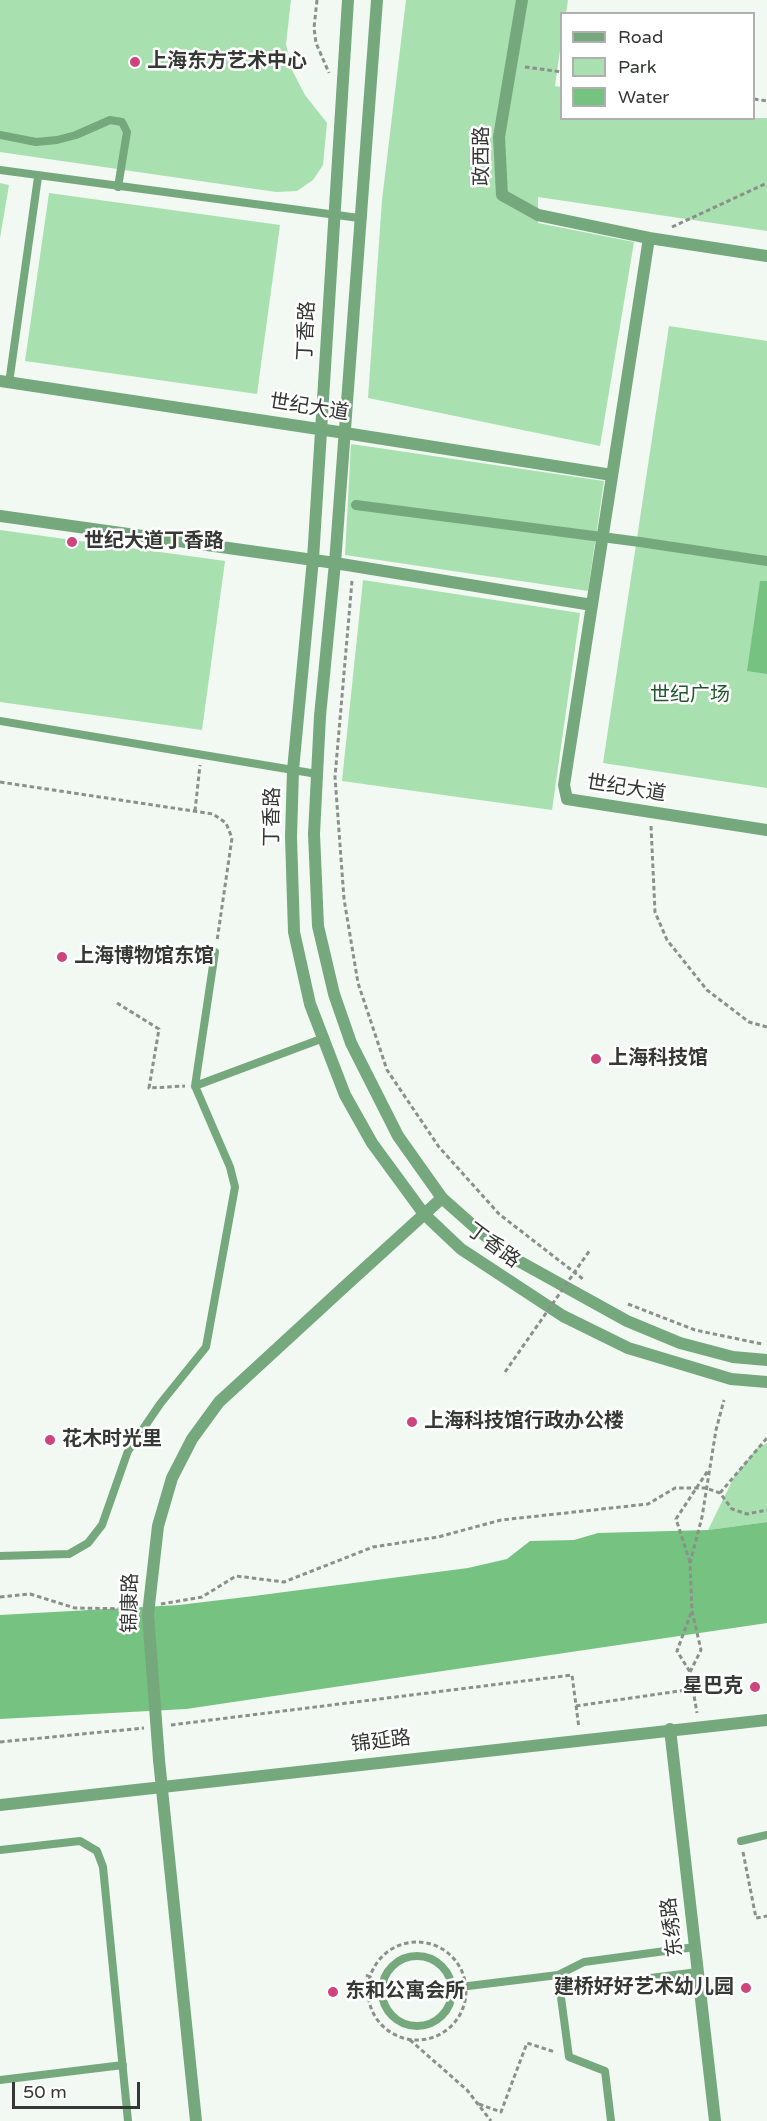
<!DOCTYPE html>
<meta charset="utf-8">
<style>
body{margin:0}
#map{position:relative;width:767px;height:2121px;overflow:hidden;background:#f1f9f2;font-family:"Varela Round",sans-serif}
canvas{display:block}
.legend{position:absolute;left:560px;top:12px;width:195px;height:108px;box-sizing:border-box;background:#fff;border:2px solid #aeafae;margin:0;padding:8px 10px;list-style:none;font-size:18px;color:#353835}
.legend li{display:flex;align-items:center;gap:12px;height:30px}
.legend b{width:30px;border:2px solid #aeafae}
.scale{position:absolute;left:12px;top:2082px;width:128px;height:27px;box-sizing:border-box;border:3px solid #353835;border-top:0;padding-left:8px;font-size:18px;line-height:21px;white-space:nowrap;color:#353835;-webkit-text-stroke:4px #fff;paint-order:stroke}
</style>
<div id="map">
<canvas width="767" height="2121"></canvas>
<ul class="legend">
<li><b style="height:8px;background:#76a87d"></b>Road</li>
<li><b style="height:16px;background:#a8e0b0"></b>Park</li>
<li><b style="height:16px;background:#75c281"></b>Water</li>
</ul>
<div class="scale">50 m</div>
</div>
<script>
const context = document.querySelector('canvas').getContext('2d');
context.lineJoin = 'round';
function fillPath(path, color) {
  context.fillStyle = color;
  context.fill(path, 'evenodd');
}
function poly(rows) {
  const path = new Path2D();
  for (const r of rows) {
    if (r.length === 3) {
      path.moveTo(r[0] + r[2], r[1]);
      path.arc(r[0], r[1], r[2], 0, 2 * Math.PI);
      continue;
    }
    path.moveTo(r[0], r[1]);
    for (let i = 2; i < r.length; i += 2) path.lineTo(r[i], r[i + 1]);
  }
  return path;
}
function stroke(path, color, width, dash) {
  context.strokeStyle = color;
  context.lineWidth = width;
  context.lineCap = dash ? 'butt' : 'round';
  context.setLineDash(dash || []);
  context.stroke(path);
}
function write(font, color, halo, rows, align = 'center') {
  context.font = font + ' "Varela Round","Noto Sans SC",sans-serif';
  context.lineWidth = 5;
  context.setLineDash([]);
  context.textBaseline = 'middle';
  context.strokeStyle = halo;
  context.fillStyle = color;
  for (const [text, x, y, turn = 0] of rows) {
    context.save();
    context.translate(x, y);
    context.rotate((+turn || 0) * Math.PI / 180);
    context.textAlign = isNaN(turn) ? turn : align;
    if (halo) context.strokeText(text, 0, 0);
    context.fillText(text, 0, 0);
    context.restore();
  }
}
const green = poly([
 [0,0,291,0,286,44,292,70,305,95,327,123,323,165,313,180,297,191,276,192,0,152],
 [406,0,568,0,566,13,562,14,561,43,555,86,561,87,562,118,767,118,767,231,538,197,538,223,634,242,600,446,368,398,382,200],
 [0,183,9,185,0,238],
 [49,193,280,225,257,394,25,361],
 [669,326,767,341,767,788,603,763],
 [351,444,604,481,588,591,345,555],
 [0,530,225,561,202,730,0,702],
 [363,580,580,613,552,810,342,781],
 [767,1443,767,1522,708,1530,734,1477,757,1448]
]);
const water = poly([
 [760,581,767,581,767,674,747,671],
 [767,1522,767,1623,186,1709,0,1719,0,1615,179,1605,254,1596,468,1568,507,1559,530,1541,574,1540,598,1533,708,1530]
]);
const path = poly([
 [317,0,314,28,316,43,329,73],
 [525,67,562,72],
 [754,99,767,101],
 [672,227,767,183],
 [352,581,335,777,344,899,358,983,387,1070,439,1147,499,1214,583,1279],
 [0,782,213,814,226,823,232,838,217,941],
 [195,811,200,765],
 [651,826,655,912,667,940,707,990,749,1022,767,1027],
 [117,1003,159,1029,149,1088,185,1086],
 [628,1304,695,1330,762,1344],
 [720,1493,767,1438],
 [690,1562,676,1519,709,1469],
 [0,1597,30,1594,75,1608,134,1609],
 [161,1604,202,1597,236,1576,284,1582,373,1547,438,1537,501,1520,648,1504,675,1488,706,1488,720,1493,732,1509,747,1514,767,1510],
 [691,1613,677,1651,690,1672,697,1713],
 [690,1672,701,1650,692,1611,690,1563,702,1517,716,1430,724,1400],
 [576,1706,693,1689],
 [171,1725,572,1675,579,1728],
 [0,1742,144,1728],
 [743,1852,756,1918,767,1916],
 [366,1975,370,1977],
 [410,2040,467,2090,491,2121],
 [479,2104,501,2112,527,2043,555,2052]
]);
const service = poly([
 [0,135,36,142,57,140,76,135,110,120,122,122,127,132,118,187],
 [0,170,359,218],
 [9,383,38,177],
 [0,721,317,774],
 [215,952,195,1086,321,1039],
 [0,1556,69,1554,88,1543,102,1525,128,1451,160,1404,206,1347,235,1187,230,1167,195,1086],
 [741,1841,767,1835],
 [0,1850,80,1841,97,1851,103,1867,128,2121],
 [695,1947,584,1962,558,1975,587,1986,698,1972],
 [417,1991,35],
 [452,1988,558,1975,569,2057,605,2071,611,2121],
 [0,2080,123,2065]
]);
const pedestrian = poly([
 [356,505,640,542,767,561]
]);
const minor = poly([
 [522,0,499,137,502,195,538,215,649,238,767,256],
 [649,238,564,785,567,799,767,830],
 [345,433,612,475],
 [335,563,592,605],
 [343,1288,442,1198],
 [670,1729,715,2121],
 [159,1760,196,2121],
 [0,1805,767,1720]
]);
const tertiary = poly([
 [348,0,313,559,293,770,291,837,294,932,310,1004,345,1095,372,1143,424,1214,461,1249,563,1316,628,1348,731,1379,767,1382],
 [377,0,335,563,320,716,314,834,318,926,334,994,351,1043,398,1136,442,1198,478,1230,515,1259,627,1321,680,1343,733,1357,767,1360],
 [0,381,345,433],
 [0,516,335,563]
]);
const pathBridge = poly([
 [505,1372,590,1250],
 [417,1991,49]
]);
const minorBridge = poly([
 [159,1760,148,1614,158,1526,172,1478,192,1439,219,1402,343,1288]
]);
const markers = [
 [135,62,6,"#ce457e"],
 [72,542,6,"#ce457e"],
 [62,957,6,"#ce457e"],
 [596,1059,6,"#ce457e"],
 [412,1422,6,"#ce457e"],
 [50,1440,6,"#ce457e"],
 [755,1687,6,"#ce457e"],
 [746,1988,6,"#ce457e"],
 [333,1992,6,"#ce457e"]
];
const poiNames = [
 ["上海东方艺术中心",147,62],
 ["世纪大道丁香路",84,542],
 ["上海博物馆东馆",74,957],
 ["上海科技馆",608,1059],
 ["上海科技馆行政办公楼",424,1422],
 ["花木时光里",62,1440],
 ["星巴克",743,1687,"right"],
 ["建桥好好艺术幼儿园",734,1988,"right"],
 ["东和公寓会所",345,1992]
];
const streetNames = [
 ["政西路",483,156,-90],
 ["丁香路",307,331,-87],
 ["世纪大道",309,408,9],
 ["世纪大道",626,789,9],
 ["丁香路",273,817,-89],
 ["丁香路",493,1246,36],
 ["锦康路",131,1603,-89],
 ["锦延路",381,1742,-7],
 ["东绣路",673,1927,-97]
];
const parkNames = [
 ["世纪广场",690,696]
];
fillPath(green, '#a8e0b0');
fillPath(water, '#75c281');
stroke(path, '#8b908b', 3, [4.5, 3]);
stroke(service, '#76a87d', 8);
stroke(pedestrian, '#76a87d', 10);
stroke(minor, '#76a87d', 12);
stroke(tertiary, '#76a87d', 12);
stroke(pathBridge, '#8b908b', 3, [4.5, 3]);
stroke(minorBridge, '#76a87d', 12);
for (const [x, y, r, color] of markers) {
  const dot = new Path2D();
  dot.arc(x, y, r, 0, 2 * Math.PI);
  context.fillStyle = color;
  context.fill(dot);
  stroke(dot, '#fff', 2);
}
write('bold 20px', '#353835', '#fff', poiNames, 'left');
write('20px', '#353835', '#fff', streetNames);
write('20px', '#22582d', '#fff', parkNames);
</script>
